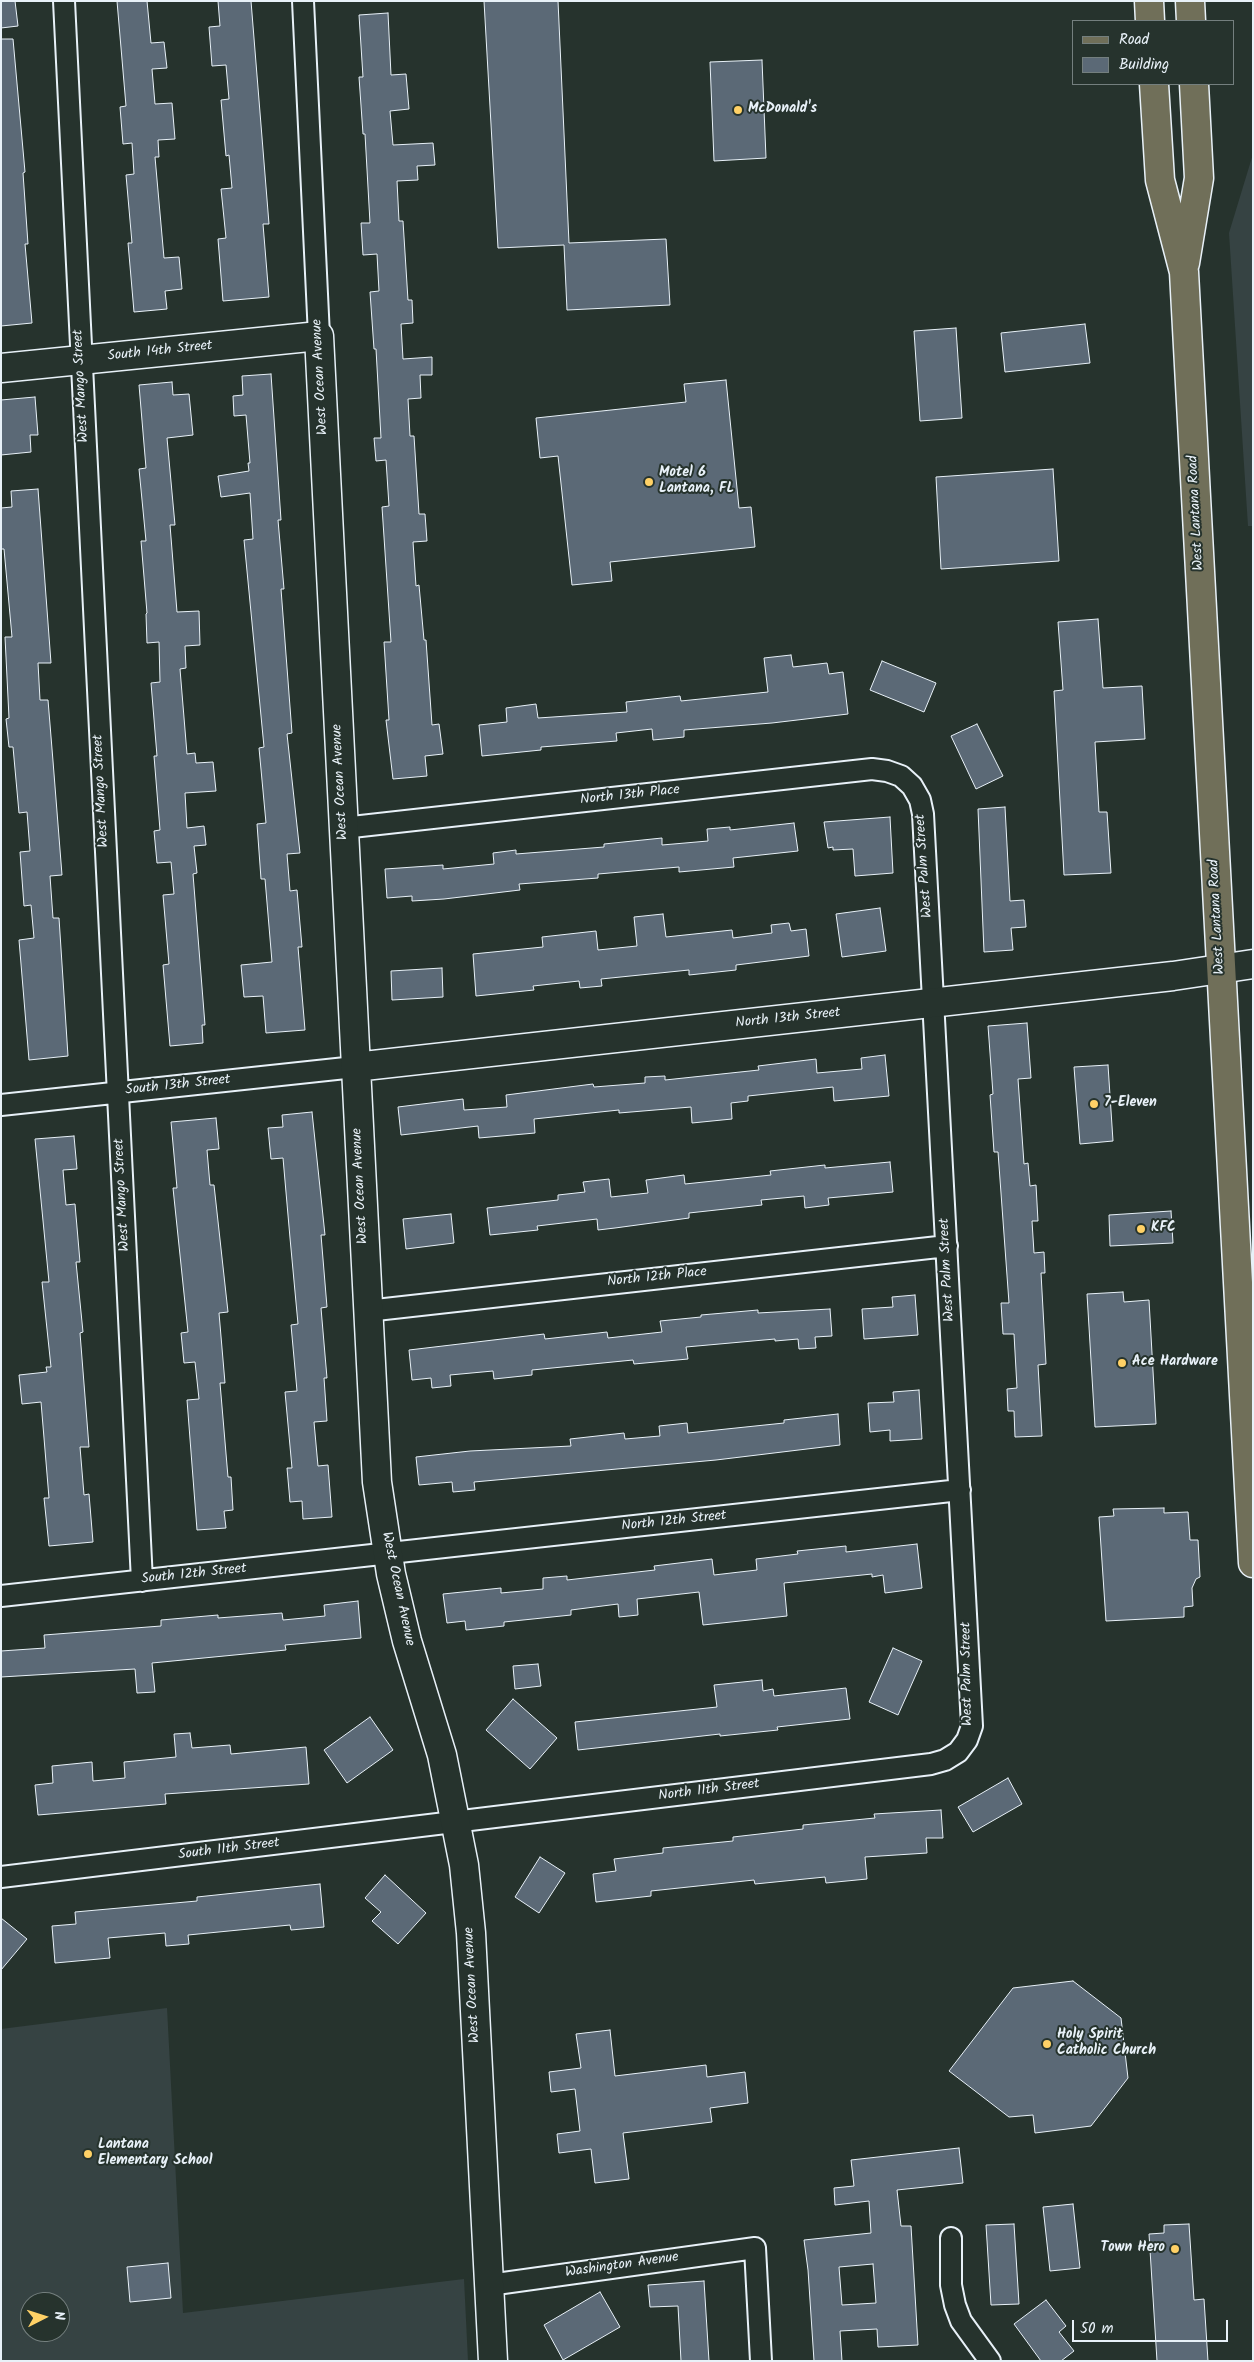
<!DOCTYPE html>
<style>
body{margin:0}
#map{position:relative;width:1254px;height:2362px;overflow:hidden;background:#26332d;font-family:Kalam,sans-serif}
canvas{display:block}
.frame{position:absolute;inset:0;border:2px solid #e8f1f8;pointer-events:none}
.legend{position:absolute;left:1072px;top:20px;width:162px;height:65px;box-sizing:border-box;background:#26332d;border:1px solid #747f7e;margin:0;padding:6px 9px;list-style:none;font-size:15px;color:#e8f1f8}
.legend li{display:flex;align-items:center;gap:10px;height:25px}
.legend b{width:25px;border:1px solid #747f7e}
.north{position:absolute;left:20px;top:2292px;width:50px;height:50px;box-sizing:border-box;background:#26332d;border:1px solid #747f7e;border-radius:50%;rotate:85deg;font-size:14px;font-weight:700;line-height:20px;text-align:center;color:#e8f1f8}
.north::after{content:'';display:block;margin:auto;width:18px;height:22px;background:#ffd166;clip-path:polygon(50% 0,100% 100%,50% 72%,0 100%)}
.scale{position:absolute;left:1072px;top:2320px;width:156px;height:22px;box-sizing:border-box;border:2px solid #e8f1f8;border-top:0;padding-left:6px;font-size:15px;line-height:18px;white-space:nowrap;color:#e8f1f8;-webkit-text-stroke:4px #26332d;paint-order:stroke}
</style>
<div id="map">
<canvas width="1254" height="2362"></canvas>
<div class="frame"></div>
<ul class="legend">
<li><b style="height:6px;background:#706f59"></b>Road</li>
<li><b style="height:14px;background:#5b6976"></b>Building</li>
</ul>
<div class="north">N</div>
<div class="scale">50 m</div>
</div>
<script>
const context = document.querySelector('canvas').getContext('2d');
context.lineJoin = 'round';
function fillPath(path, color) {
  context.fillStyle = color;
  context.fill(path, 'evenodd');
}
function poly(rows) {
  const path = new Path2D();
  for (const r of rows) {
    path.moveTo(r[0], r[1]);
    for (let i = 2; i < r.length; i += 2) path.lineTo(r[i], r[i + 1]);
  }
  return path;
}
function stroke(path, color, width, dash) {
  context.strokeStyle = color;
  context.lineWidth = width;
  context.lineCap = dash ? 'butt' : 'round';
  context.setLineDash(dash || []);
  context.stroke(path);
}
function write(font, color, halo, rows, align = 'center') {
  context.font = font + ' Kalam,sans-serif';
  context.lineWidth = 4;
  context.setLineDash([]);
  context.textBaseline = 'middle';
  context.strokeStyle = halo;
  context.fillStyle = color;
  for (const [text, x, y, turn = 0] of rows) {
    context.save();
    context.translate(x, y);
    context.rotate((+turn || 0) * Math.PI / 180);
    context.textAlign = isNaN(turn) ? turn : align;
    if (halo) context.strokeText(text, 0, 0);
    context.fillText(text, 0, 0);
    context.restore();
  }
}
const built = poly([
 [1253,154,1253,526,1248,526,1229,233],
 [167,2008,183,2313,464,2279,468,2361,1,2361,1,2029],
 [30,2302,60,2302,60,2332,30,2332]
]);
const building = poly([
 [1,1,15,1,18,26,1,28,1,1],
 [117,1,147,1,151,43,164,42,167,68,152,69,155,104,172,103,175,139,158,140,159,157,155,157,164,258,179,257,182,289,165,291,167,309,134,312,128,243,132,243,126,175,134,174,132,143,123,144,120,107,126,106,117,1],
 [218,1,251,1,269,224,263,224,269,297,223,301,218,239,226,238,221,189,232,188,229,155,226,156,221,100,229,99,226,65,212,66,209,27,220,26,218,1],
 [484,1,558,1,569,243,666,239,670,305,567,310,564,245,498,248,484,1],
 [388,13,391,75,406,74,409,109,390,111,393,145,433,143,435,165,417,166,418,180,397,181,399,221,403,221,408,300,412,300,413,323,401,324,403,359,432,357,432,375,420,375,421,398,408,399,410,436,414,436,419,514,425,514,427,541,413,542,416,586,419,585,424,640,426,640,432,725,439,724,443,754,425,756,427,776,393,779,386,720,389,720,384,642,391,642,382,507,389,506,386,460,376,461,374,438,381,438,376,349,374,349,370,292,379,291,377,254,363,255,361,223,370,223,365,134,363,134,359,77,363,77,359,15,388,13],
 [1,39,13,39,25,172,23,173,28,244,25,244,32,323,1,326,1,39],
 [762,60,766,158,714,161,710,62,762,60],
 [1085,324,1090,363,1005,372,1001,333,1085,324],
 [956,328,962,418,920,421,914,331,956,328],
 [271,374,281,520,278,520,284,589,281,589,292,733,287,734,300,853,287,854,290,891,297,890,302,947,298,947,305,1030,266,1033,263,996,244,997,241,965,272,962,265,879,261,879,257,824,266,823,259,748,264,747,244,540,253,539,250,493,221,497,218,476,249,471,248,463,250,463,246,415,234,416,233,396,243,395,242,376,271,374],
 [726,380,739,508,751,507,755,547,610,562,612,581,572,585,558,456,540,458,536,418,686,402,684,384,726,380],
 [172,382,173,395,189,394,193,435,167,438,175,525,170,525,177,612,199,611,200,645,185,646,186,668,180,669,187,754,195,753,196,763,213,762,216,791,185,793,187,828,204,826,206,845,194,846,197,873,193,874,205,1025,202,1025,203,1043,170,1046,163,965,169,964,163,895,174,894,171,862,157,863,154,831,160,830,154,756,157,756,151,683,160,682,159,642,147,643,146,614,147,613,141,541,146,541,139,469,146,468,139,385,172,382],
 [35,397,38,435,30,435,31,452,1,455,1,400,35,397],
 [1053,469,1059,561,941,569,936,477,1053,469],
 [38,489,51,663,38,663,40,700,48,700,53,761,62,875,50,876,53,918,59,918,68,1056,29,1060,19,940,34,938,31,905,24,906,20,852,30,851,27,812,19,813,13,747,9,747,6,719,9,718,5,637,12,637,4,549,1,549,1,508,12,507,11,491,38,489],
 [1098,619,1103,688,1142,686,1145,739,1095,742,1099,812,1107,812,1111,873,1064,875,1054,691,1063,690,1058,622,1098,619],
 [791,655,793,667,827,663,829,674,843,672,848,714,772,723,684,730,684,737,653,740,652,729,616,733,617,741,541,747,541,750,482,756,479,725,507,722,506,708,536,704,538,718,627,712,626,702,680,696,681,701,768,692,764,658,791,655],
 [882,661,936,683,924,712,870,690,882,661],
 [977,724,1003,776,976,789,951,736,977,724],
 [1005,807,1010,901,1024,900,1026,927,1011,928,1013,950,984,952,978,809,1005,807],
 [890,817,893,873,855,876,853,849,833,850,833,847,828,848,824,822,890,817],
 [794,823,798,851,733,858,734,867,679,872,679,867,598,874,598,878,519,884,520,890,444,899,412,901,412,896,387,898,385,869,443,865,443,869,494,864,493,853,516,850,516,854,604,847,604,844,662,838,662,845,708,841,707,829,730,827,730,830,794,823],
 [880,908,886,951,842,957,836,914,880,908],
 [663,914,666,937,732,930,733,938,772,933,771,925,789,923,791,931,806,929,809,956,736,965,736,970,689,975,689,970,601,979,602,986,580,988,579,981,533,986,534,990,476,996,473,954,543,947,542,937,596,931,598,950,637,946,634,917,663,914],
 [442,968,443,997,392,1000,391,971,442,968],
 [1027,1023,1031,1078,1018,1079,1024,1164,1028,1163,1030,1186,1036,1185,1038,1221,1032,1221,1034,1253,1044,1252,1045,1273,1041,1273,1046,1364,1038,1365,1042,1436,1015,1437,1014,1411,1008,1411,1007,1389,1017,1388,1014,1334,1003,1334,1001,1303,1009,1303,998,1152,994,1152,990,1095,993,1094,988,1026,1027,1023],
 [885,1055,889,1096,834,1101,833,1087,748,1096,748,1101,731,1103,732,1119,692,1123,691,1107,619,1113,619,1110,534,1119,535,1133,479,1138,478,1126,401,1135,398,1107,463,1099,464,1110,507,1107,506,1095,593,1084,594,1087,645,1083,645,1077,665,1076,665,1080,759,1070,758,1066,816,1059,817,1073,862,1069,861,1058,885,1055],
 [1108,1065,1113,1141,1080,1144,1074,1067,1108,1065],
 [312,1112,325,1235,321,1235,327,1307,321,1308,327,1378,324,1378,327,1421,314,1422,318,1466,328,1465,332,1517,303,1519,302,1501,290,1502,287,1468,292,1468,285,1392,297,1391,291,1325,298,1324,290,1238,283,1158,271,1159,268,1128,283,1127,282,1115,312,1112],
 [216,1118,219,1149,207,1150,210,1185,214,1185,228,1312,219,1313,225,1383,220,1383,228,1477,231,1477,233,1510,224,1511,226,1528,197,1530,187,1400,199,1399,195,1362,184,1363,181,1333,188,1332,173,1188,177,1188,171,1122,216,1118],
 [74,1136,77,1169,63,1170,66,1205,75,1204,80,1262,76,1262,83,1332,80,1333,89,1447,80,1447,84,1495,89,1494,93,1542,49,1546,44,1498,49,1498,41,1402,22,1404,19,1375,47,1372,46,1367,51,1367,42,1282,49,1282,35,1139,74,1136],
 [890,1162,893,1192,828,1198,829,1205,805,1208,804,1196,761,1200,762,1205,689,1213,689,1218,615,1228,598,1230,597,1219,537,1226,538,1230,490,1235,487,1208,558,1200,558,1195,585,1192,583,1182,609,1179,611,1197,648,1193,646,1180,684,1175,685,1184,771,1175,770,1171,825,1165,825,1168,890,1162],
 [1171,1211,1173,1243,1110,1246,1109,1215,1171,1211],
 [451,1214,454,1243,406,1249,403,1219,451,1214],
 [1123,1292,1124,1302,1149,1300,1156,1424,1095,1427,1087,1294,1123,1292],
 [915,1295,918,1335,864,1339,862,1309,893,1307,892,1297,915,1295],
 [830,1309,832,1336,815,1337,816,1348,799,1349,798,1339,775,1341,775,1339,686,1347,688,1359,634,1364,633,1360,532,1370,532,1375,494,1379,493,1371,450,1375,451,1386,432,1388,431,1378,412,1380,409,1350,544,1334,545,1339,607,1332,608,1338,662,1332,660,1321,701,1317,701,1315,758,1310,758,1313,830,1309],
 [919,1390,922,1439,890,1441,890,1430,870,1432,868,1403,894,1402,893,1392,919,1390],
 [838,1414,840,1445,716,1460,474,1482,475,1490,453,1492,452,1482,419,1485,416,1457,470,1451,571,1446,570,1439,624,1433,625,1439,660,1436,659,1426,687,1423,688,1433,784,1423,784,1420,838,1414],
 [1164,1508,1164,1513,1188,1512,1190,1540,1198,1540,1200,1577,1196,1579,1192,1588,1193,1606,1184,1607,1184,1617,1106,1621,1099,1517,1114,1516,1113,1509,1164,1508],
 [917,1544,922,1588,885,1593,883,1575,872,1577,872,1574,784,1583,787,1616,703,1625,699,1592,637,1599,638,1615,619,1617,618,1604,571,1610,571,1615,504,1622,504,1626,466,1630,465,1621,447,1623,443,1594,501,1588,501,1593,543,1589,543,1578,567,1576,567,1580,655,1570,654,1566,712,1559,714,1575,757,1570,756,1559,798,1554,797,1551,846,1546,846,1552,917,1544],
 [358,1601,361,1638,285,1645,286,1650,152,1663,155,1692,137,1693,135,1669,1,1677,1,1651,45,1648,44,1635,161,1626,161,1620,218,1615,218,1618,282,1613,283,1620,325,1616,324,1605,358,1601],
 [893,1648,922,1661,898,1715,869,1702,893,1648],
 [538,1664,541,1686,515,1689,513,1666,538,1664],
 [762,1680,763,1691,773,1689,774,1696,846,1688,850,1719,777,1727,778,1730,720,1736,720,1734,578,1750,575,1722,717,1707,714,1685,762,1680],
 [513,1699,557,1738,530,1769,486,1730,513,1699],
 [370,1717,393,1750,347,1783,324,1750,370,1717],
 [190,1733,192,1748,230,1745,231,1754,306,1747,309,1784,165,1794,166,1804,38,1815,35,1785,53,1783,52,1766,92,1762,93,1781,125,1778,124,1762,176,1757,174,1734,190,1733],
 [1008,1778,1022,1804,973,1832,958,1807,1008,1778],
 [941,1810,943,1838,926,1838,927,1853,865,1857,867,1879,826,1883,825,1877,755,1884,754,1880,651,1891,651,1896,596,1902,593,1874,616,1871,614,1859,663,1853,663,1848,733,1841,733,1837,803,1829,803,1825,875,1818,874,1814,941,1810],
 [540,1857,565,1873,539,1913,515,1897,540,1857],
 [385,1875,426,1913,398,1944,372,1921,381,1912,365,1898,385,1875],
 [320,1884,324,1927,291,1930,290,1925,188,1935,189,1944,166,1946,165,1933,108,1938,110,1958,55,1963,52,1926,76,1924,75,1912,197,1901,197,1897,320,1884],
 [1,1918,27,1939,1,1970,1,1918],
 [1073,1981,1121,2018,1128,2078,1091,2126,1035,2133,1033,2115,1009,2117,949,2071,1013,1988,1073,1981],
 [610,2030,615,2076,706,2065,707,2077,745,2072,748,2103,710,2108,712,2122,623,2133,629,2179,595,2183,591,2149,559,2153,557,2134,580,2131,575,2089,551,2092,549,2072,581,2068,576,2034,610,2030],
 [959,2148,963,2183,897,2190,901,2226,911,2226,918,2345,878,2347,877,2329,840,2331,842,2361,814,2361,808,2270,804,2240,871,2233,869,2201,835,2205,834,2188,854,2186,851,2160,959,2148],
 [873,2264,876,2303,842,2305,839,2267,873,2264],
 [1073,2204,1080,2268,1050,2271,1043,2207,1073,2204],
 [1014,2224,1019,2304,991,2305,986,2225,1014,2224],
 [1189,2224,1194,2300,1204,2299,1208,2361,1157,2361,1149,2234,1164,2233,1164,2225,1189,2224],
 [168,2263,171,2298,130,2302,127,2267,168,2263],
 [704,2281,709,2361,681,2361,678,2306,650,2307,648,2285,704,2281],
 [600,2292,620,2327,563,2360,544,2325,600,2292],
 [1046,2300,1066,2326,1059,2332,1074,2351,1061,2361,1041,2361,1014,2324,1046,2300]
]);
const street = poly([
 [64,1,142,1581],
 [303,1,319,336],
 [1,1105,355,1067],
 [367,1311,947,1246],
 [1,1596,960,1490],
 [1,1877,931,1764,945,1760,958,1752,967,1740,972,1726,923,814,920,800,912,786,901,776,887,771,872,769,343,828],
 [951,2238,951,2285,955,2305,961,2321,990,2361],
 [489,2285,755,2248,761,2361]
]);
const secondary = poly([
 [1,368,319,336,377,1482,391,1574,407,1641,442,1755,464,1865,471,1933,493,2361],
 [355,1067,1173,976,1253,964]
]);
const primary = poly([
 [1149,1,1150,21],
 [1190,1,1191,21],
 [1154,84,1160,180,1184,272,1253,1563],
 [1185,263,1199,178,1194,84]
]);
const markers = [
 [738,110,5,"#ffd166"],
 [649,482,5,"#ffd166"],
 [1094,1104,5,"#ffd166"],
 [1141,1229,5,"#ffd166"],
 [1122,1363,5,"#ffd166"],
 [1047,2044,5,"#ffd166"],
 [88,2154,5,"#ffd166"],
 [1175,2249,5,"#ffd166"]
];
const poiNames = [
 ["McDonald's",748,110],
 ["Motel 6",659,474],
 ["Lantana, FL",659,490],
 ["7-Eleven",1104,1104],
 ["KFC",1151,1229],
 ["Ace Hardware",1132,1363],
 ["Holy Spirit",1057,2036],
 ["Catholic Church",1057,2052],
 ["Lantana",98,2146],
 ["Elementary School",98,2162],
 ["Town Hero",1165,2249,"right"]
];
const streetNames = [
 ["South 14th Street",160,352,-6],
 ["West Ocean Avenue",321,377,-93],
 ["West Mango Street",82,386,-93],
 ["West Lantana Road",1197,513,-93],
 ["West Ocean Avenue",341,782,-93],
 ["West Mango Street",102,791,-93],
 ["North 13th Place",630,796,-6],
 ["West Palm Street",925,866,-94],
 ["West Lantana Road",1218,917,-93],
 ["North 13th Street",788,1019,-6],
 ["South 13th Street",178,1086,-6],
 ["West Ocean Avenue",361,1186,-93],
 ["West Mango Street",123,1195,-93],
 ["West Palm Street",948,1270,-93],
 ["North 12th Place",657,1278,-6],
 ["North 12th Street",674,1522,-6],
 ["South 12th Street",194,1575,-6],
 ["West Ocean Avenue",397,1589,78],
 ["West Palm Street",968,1674,-91],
 ["North 11th Street",709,1791,-7],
 ["South 11th Street",229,1850,-7],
 ["West Ocean Avenue",473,1985,-93],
 ["Washington Avenue",622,2266,-8]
];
fillPath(built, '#364343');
fillPath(building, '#5b6976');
stroke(building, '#e8f1f8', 1);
stroke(street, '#e8f1f8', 24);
stroke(secondary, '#e8f1f8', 31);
stroke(primary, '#e8f1f8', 31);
stroke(street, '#26332d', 20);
stroke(secondary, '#26332d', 28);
stroke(primary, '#706f59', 28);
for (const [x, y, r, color] of markers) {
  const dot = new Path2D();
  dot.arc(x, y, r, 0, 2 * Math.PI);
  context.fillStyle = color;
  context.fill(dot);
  stroke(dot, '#26332d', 2);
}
write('bold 14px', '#e8f1f8', '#26332d', poiNames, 'left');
write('14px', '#e8f1f8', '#26332d', streetNames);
</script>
